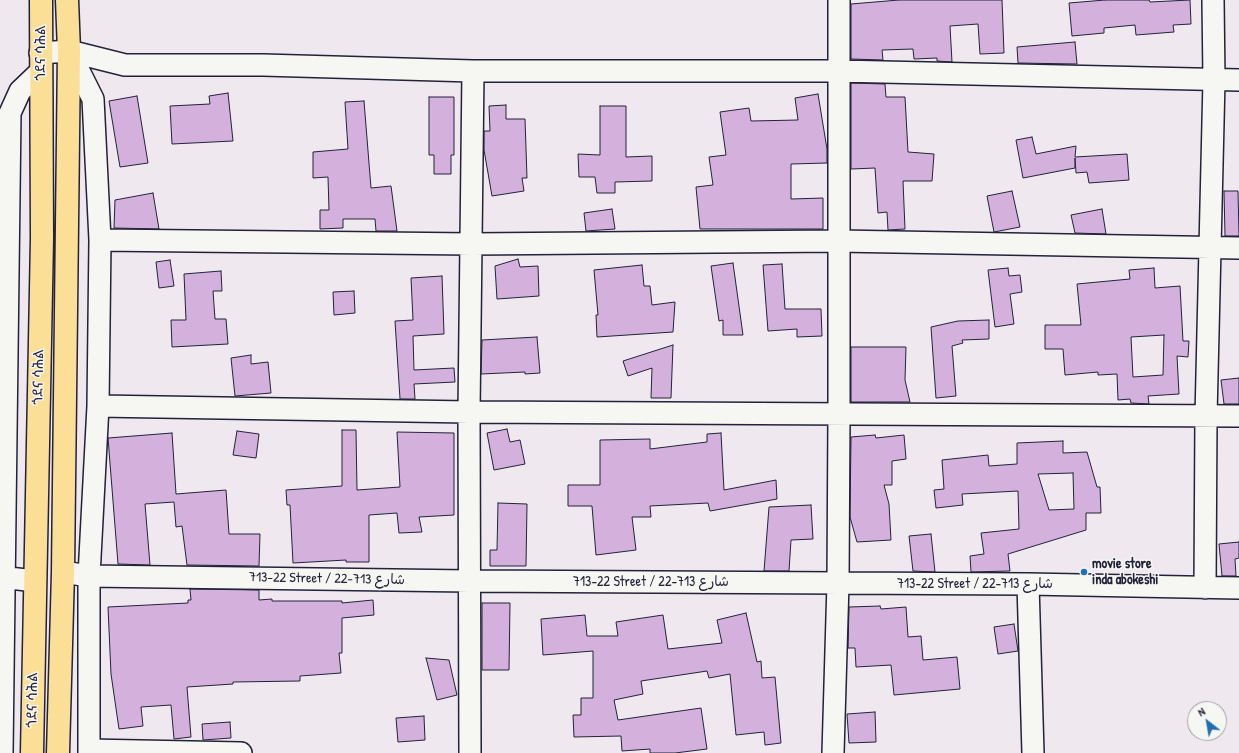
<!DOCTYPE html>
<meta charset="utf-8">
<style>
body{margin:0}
#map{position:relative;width:1239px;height:753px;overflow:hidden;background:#efe8ee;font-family:"Patrick Hand",sans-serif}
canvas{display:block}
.north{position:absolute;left:1187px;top:701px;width:40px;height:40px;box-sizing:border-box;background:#f6f6f2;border:1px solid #a1a1a9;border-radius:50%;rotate:329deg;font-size:11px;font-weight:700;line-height:16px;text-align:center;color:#22223b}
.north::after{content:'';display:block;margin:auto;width:14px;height:18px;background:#1f6fb2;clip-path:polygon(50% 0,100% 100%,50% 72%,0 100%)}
</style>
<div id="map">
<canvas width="1239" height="753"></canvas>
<div class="north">N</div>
</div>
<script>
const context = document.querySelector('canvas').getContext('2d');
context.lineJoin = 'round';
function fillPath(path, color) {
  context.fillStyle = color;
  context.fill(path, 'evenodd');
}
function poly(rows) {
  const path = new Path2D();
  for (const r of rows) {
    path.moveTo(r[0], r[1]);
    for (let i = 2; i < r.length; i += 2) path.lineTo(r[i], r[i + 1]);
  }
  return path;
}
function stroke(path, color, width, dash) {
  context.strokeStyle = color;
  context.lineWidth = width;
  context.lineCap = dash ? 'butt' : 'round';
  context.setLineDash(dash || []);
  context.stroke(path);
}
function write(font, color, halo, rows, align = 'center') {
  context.font = font + ' "Patrick Hand","Playpen Sans Arabic","Noto Sans Ethiopic",sans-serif';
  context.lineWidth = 3;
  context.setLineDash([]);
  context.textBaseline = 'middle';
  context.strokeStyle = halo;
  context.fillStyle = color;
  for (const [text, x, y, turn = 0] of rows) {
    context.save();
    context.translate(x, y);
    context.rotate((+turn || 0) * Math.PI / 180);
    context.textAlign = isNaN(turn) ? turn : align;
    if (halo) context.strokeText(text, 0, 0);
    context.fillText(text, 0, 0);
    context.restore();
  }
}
const building = poly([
 [899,0,1002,0,1004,53,980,54,978,24,950,26,952,62,937,61,937,58,914,59,913,49,882,50,883,60,851,59,851,4,899,0],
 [1105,0,1149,0,1150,2,1190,0,1191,24,1173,25,1174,32,1136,35,1135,25,1104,28,1104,33,1072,36,1069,3,1105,0],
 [1075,42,1077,64,1018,63,1017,47,1075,42],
 [851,83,885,84,886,97,905,97,908,152,934,154,932,181,903,181,905,229,888,230,887,212,878,213,875,168,851,169,851,83],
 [228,93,233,141,172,144,170,106,210,104,209,96,228,93],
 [818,94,827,149,827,163,791,164,791,199,823,198,823,229,700,229,696,187,713,185,709,157,726,155,720,112,749,108,751,121,798,120,795,98,818,94],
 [137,96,148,163,120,167,109,101,137,96],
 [429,97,454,97,454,155,451,155,451,174,434,174,434,155,429,155,429,97],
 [364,101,371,188,391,186,397,231,376,231,375,219,343,219,343,228,320,229,320,210,329,210,328,177,313,178,313,152,348,149,345,102,364,101],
 [506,105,506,119,525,119,527,178,522,178,524,191,492,196,484,150,484,131,490,131,489,106,506,105],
 [600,106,626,106,626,157,652,156,652,181,615,182,615,193,597,193,595,177,579,177,578,154,600,155,600,106],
 [1032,137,1036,154,1076,146,1075,157,1127,154,1129,180,1089,183,1087,172,1076,173,1075,158,1075,168,1023,178,1016,140,1032,137],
 [1012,191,1020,227,994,232,987,196,1012,191],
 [1224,191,1238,191,1239,236,1225,236,1224,191],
 [153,193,159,229,114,228,115,200,153,193],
 [612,209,615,229,586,231,584,213,612,209],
 [1102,209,1106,234,1075,233,1071,215,1102,209],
 [518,259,520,267,538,266,539,296,497,299,495,266,518,259],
 [170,260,174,286,159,288,156,262,170,260],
 [733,263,743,335,723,335,723,320,719,321,711,266,733,263],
 [782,264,785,309,821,309,822,336,797,337,797,329,768,331,763,265,782,264],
 [642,265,644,286,650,286,652,305,675,302,673,332,597,337,596,315,598,315,594,270,642,265],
 [1008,268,1009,276,1020,275,1022,292,1010,294,1014,324,995,327,988,270,1008,268],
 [1154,268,1155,288,1180,286,1183,341,1189,341,1188,357,1177,356,1179,394,1148,396,1149,404,1131,403,1130,399,1118,400,1117,374,1098,375,1098,372,1065,375,1063,349,1045,349,1045,325,1081,325,1077,284,1130,279,1129,270,1154,268],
 [1164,335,1163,375,1133,377,1131,337,1164,335],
 [221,271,222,291,213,291,215,319,226,319,228,344,172,347,171,320,186,320,184,274,221,271],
 [442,276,444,334,413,336,414,370,454,368,455,382,414,384,415,399,400,399,395,321,413,320,411,278,442,276],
 [354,291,355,313,334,315,333,292,354,291],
 [989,320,989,339,962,340,963,343,952,346,956,396,936,398,931,327,958,321,989,320],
 [537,337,540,373,525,374,525,372,481,374,482,340,537,337],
 [673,345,671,398,651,398,652,368,628,376,623,361,673,345],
 [851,347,906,347,905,380,910,402,851,402,851,347],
 [251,355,251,364,268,362,271,393,235,396,231,358,251,355],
 [1239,378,1239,404,1224,404,1221,380,1239,378],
 [507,429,510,442,520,440,525,464,494,470,487,433,507,429],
 [342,430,356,430,357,490,400,487,397,432,454,433,454,515,419,517,422,532,399,533,397,513,369,515,369,562,346,562,346,560,293,563,290,505,287,505,286,490,342,486,342,430],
 [237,431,259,434,256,458,233,455,237,431],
 [172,433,176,494,226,490,229,534,260,534,259,566,187,565,182,526,176,527,174,502,145,504,150,565,118,564,108,438,172,433],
 [721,433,724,490,776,480,777,499,710,511,708,503,650,506,651,517,632,517,636,550,596,555,592,506,568,506,568,485,600,485,600,440,650,439,650,449,707,442,707,434,721,433],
 [875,435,876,438,904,435,906,459,892,461,892,485,884,485,889,504,891,540,857,542,850,517,851,437,875,435],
 [1063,441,1063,453,1087,452,1097,487,1100,487,1101,513,1086,513,1086,530,1008,554,1010,571,971,572,970,556,984,554,981,533,1019,529,1018,491,962,494,963,505,936,508,934,490,944,489,942,460,988,455,989,466,1017,464,1017,443,1063,441],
 [1073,473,1074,509,1049,510,1038,474,1073,473],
 [498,503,527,504,526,566,490,566,490,550,497,550,498,503],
 [811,505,813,539,791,540,789,571,764,571,769,507,811,505],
 [931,534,935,572,913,571,909,536,931,534],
 [1239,542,1239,558,1235,559,1236,576,1222,576,1219,544,1239,542],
 [190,589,259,590,259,600,272,599,272,601,342,601,342,603,373,600,374,615,342,618,342,653,339,653,341,673,300,676,300,681,233,682,233,684,187,687,191,737,174,739,171,705,141,707,143,726,119,729,111,674,108,607,188,603,188,600,191,600,190,589],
 [482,603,510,603,509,670,482,670,482,603],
 [880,606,881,609,906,607,908,637,921,636,923,660,957,657,960,689,894,695,891,665,856,667,855,648,848,648,849,607,880,606],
 [746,613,757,662,761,661,762,678,775,677,781,743,765,745,764,732,736,735,730,674,709,678,707,671,641,681,643,694,614,700,618,720,701,708,707,749,675,753,650,753,650,749,622,751,621,736,574,737,573,715,581,715,581,698,593,698,593,651,543,655,541,619,585,615,587,636,618,636,616,622,663,615,668,649,722,643,717,620,746,613],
 [1014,624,1018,651,998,654,994,627,1014,624],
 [426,658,449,660,457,695,437,700,426,658],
 [875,712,876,742,849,743,847,714,875,712],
 [424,716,425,740,398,742,396,718,424,716],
 [230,722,231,738,203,740,202,724,230,722]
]);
const minor = poly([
 [69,51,93,99,100,240,98,406,89,576,89,753],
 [40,53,69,51,125,65,263,65,473,71,838,71,1239,80],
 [100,240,472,244,838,241,1239,248],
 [98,406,469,412,1239,416],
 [63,572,89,576,469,581,1028,584,1239,588],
 [0,577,35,581],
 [1028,584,1033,753],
 [1205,588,1206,416,1214,80,1213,0],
 [89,750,241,753],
 [2,753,10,113,20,91,41,71],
 [470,753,469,412,473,71],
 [833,753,838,583,839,413,839,0]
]);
const trunk = poly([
 [32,753,42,238,41,0],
 [58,753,63,572,69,51,67,0]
]);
const markers = [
 [1084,572,4,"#1f6fb2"]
];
const streetNames = [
 ["ጎደና ሳሕል",41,53,-90],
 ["ጎደና ሳሕል",39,377,-89],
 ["713-22 Street / شارع 713-22",327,579,1],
 ["713-22 Street / شارع 713-22",651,582],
 ["713-22 Street / شارع 713-22",975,584],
 ["ጎደና ሳሕል",33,700,-89]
];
const poiNames = [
 ["movie store",1092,564],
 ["inda abokeshi",1092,580]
];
fillPath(building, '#d3b1dc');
stroke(building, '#22223b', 1);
stroke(minor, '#22223b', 24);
stroke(trunk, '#22223b', 25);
stroke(minor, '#f6f6f2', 21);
stroke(trunk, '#fbdf96', 22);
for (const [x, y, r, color] of markers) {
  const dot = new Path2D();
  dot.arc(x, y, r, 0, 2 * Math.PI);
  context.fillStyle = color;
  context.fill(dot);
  stroke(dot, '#f6f6f2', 1.5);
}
write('14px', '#22223b', '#f6f6f2', streetNames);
write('bold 14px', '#22223b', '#f6f6f2', poiNames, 'left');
</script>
